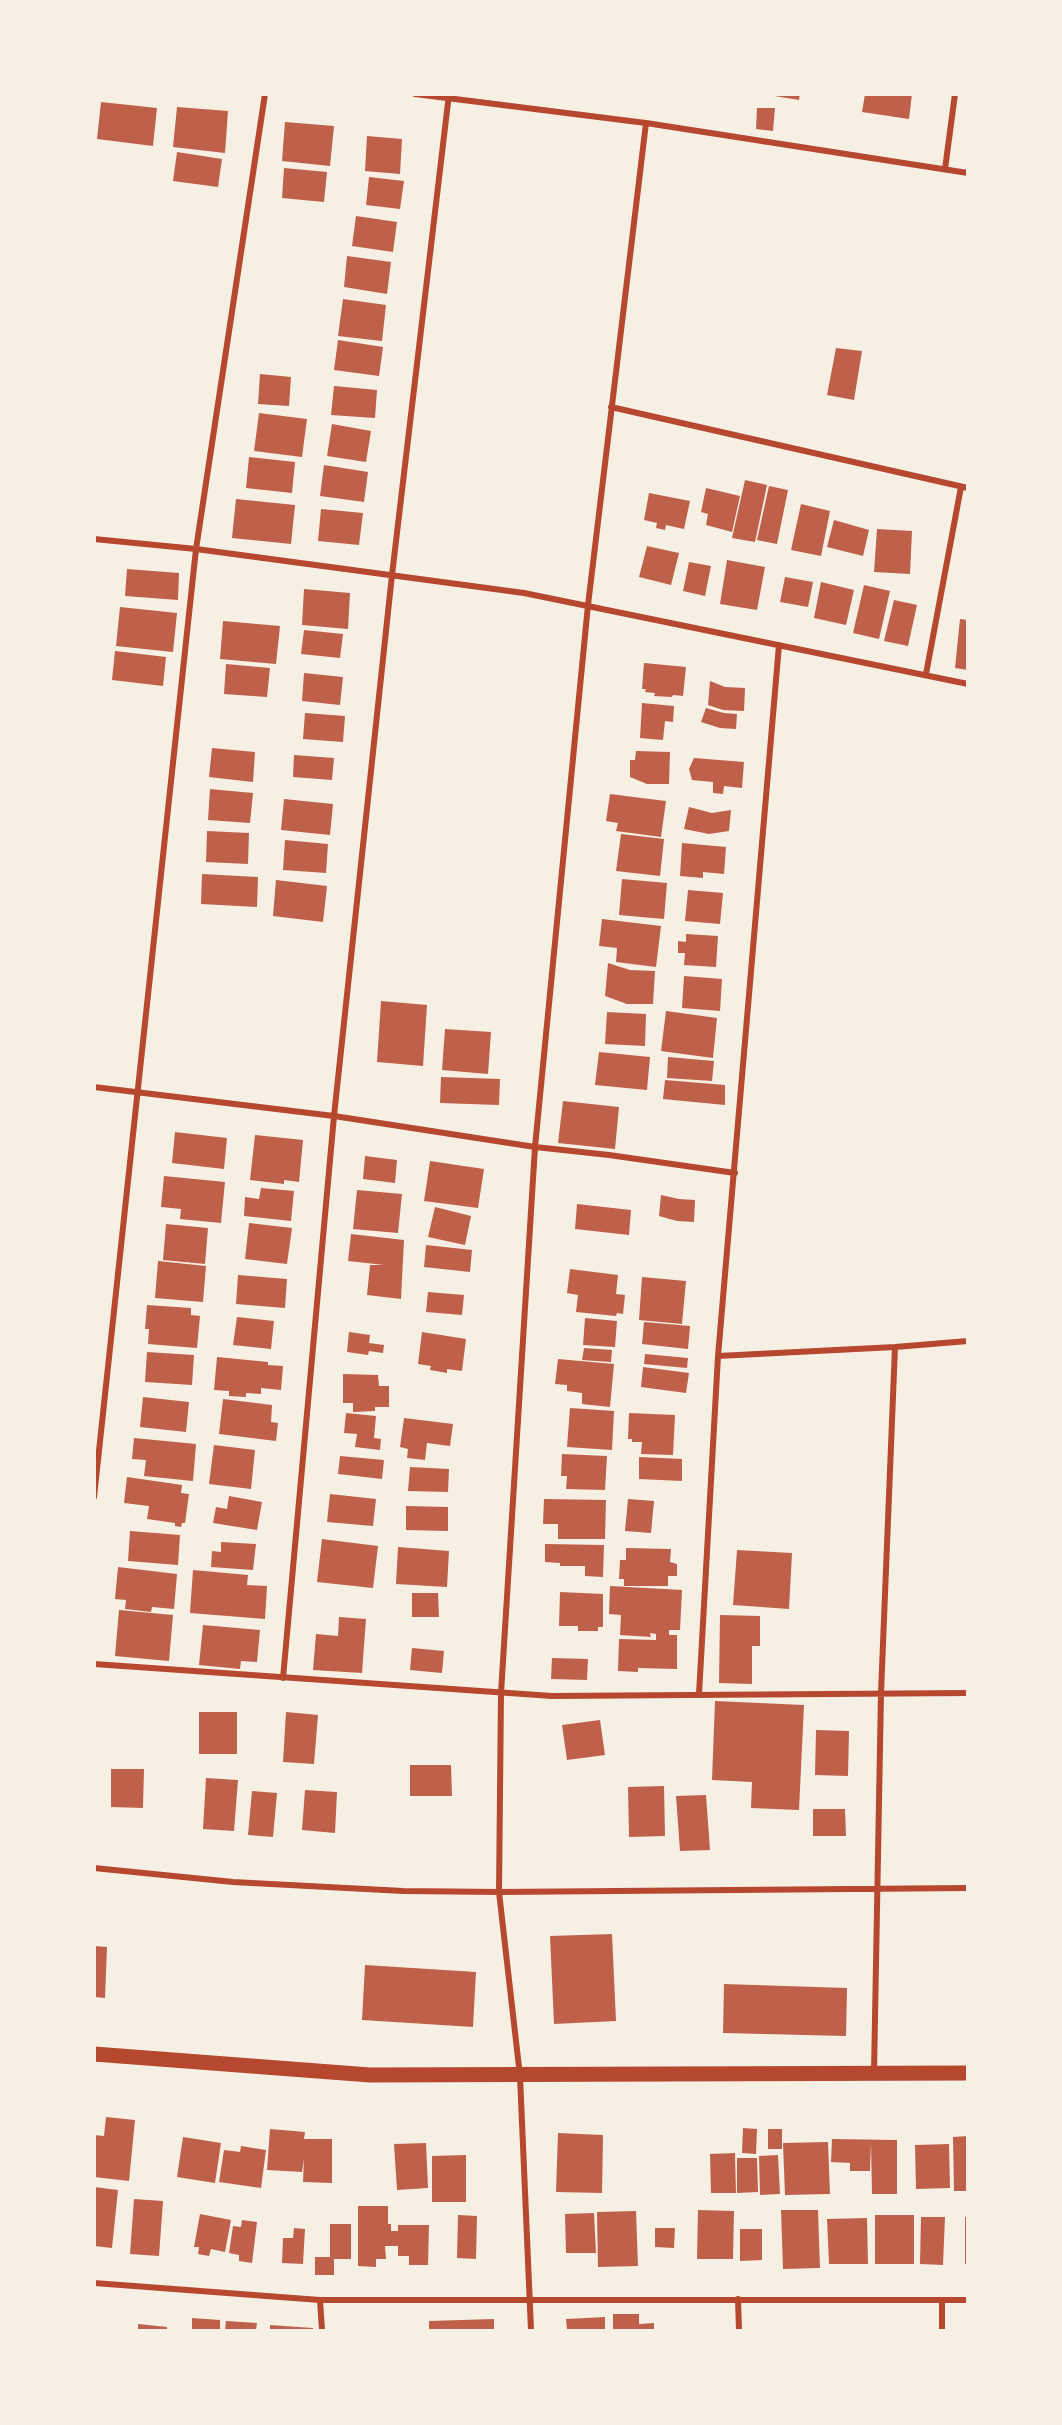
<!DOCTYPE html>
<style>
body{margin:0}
#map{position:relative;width:1062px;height:2425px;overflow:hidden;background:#f6efe4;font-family:Merriweather,serif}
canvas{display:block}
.frame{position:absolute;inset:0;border:96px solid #f6efe4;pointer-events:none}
</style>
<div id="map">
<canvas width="1062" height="2425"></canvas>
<div class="frame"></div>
</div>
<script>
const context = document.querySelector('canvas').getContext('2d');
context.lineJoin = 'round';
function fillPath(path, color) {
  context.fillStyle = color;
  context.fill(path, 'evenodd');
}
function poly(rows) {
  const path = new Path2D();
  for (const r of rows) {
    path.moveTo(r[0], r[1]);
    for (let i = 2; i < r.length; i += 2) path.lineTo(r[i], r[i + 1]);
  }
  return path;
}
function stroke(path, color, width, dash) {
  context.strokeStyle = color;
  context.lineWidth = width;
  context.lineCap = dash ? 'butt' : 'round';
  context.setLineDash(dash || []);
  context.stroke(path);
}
const building = poly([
 [762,94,800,94,799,100],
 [865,94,912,94,909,119,862,112],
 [101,102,157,108,153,146,97,139],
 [177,107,228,111,225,153,173,147],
 [757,108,775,108,773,131,756,129],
 [285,122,334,126,330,166,282,161],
 [367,136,402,139,400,174,365,171],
 [177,152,222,159,218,187,173,181],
 [284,168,327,172,324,202,282,198],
 [369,177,404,181,400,209,366,205],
 [356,216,397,222,393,252,352,246],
 [347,256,391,262,387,294,344,287],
 [343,299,386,305,382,341,338,336],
 [338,340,383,347,379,376,334,370],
 [836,348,862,351,854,400,827,395],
 [260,374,291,377,289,406,258,404],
 [334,386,377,390,375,418,331,415],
 [259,413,307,419,302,457,254,451],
 [332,424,371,431,366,462,327,456],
 [249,457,295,462,292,493,246,488],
 [324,465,368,472,364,502,320,496],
 [745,480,767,485,755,542,732,538],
 [769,486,788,490,777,544,757,540],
 [706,488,740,496,732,532,706,525,708,514,701,512],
 [649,493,690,501,684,529,666,525,665,530,656,528,657,523,644,520],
 [236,499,295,505,291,544,232,538],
 [801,504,830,511,821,556,791,550],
 [321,509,363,513,359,545,318,541],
 [834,520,869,530,863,556,827,547],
 [877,529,912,531,910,574,874,572],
 [647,546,679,553,671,585,639,577],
 [727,560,765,567,757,610,720,604],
 [689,562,711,566,705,596,683,591],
 [127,569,179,573,178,600,125,596],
 [785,577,813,582,808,607,780,602],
 [821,582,854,590,846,625,814,618],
 [864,585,890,591,879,639,853,633],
 [304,589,350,593,348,629,302,625],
 [894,600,917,605,908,646,884,641],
 [120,607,177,613,173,652,116,646],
 [960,619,968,620,968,670,955,668],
 [223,621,280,626,276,664,220,659],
 [304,630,343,634,340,658,301,654],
 [115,651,166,657,163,686,112,680],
 [644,663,686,667,683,696,673,695,672,697,654,696,655,693,645,692,646,689,642,689],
 [226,664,270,668,267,697,224,694],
 [304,673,343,677,340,705,302,701],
 [710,681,725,687,745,688,744,711,723,710,708,705],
 [642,703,674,706,673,722,665,721,663,740,640,738],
 [706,708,724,713,737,714,736,729,720,728,701,722],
 [305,713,345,716,343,742,303,739],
 [212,748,255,752,253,782,209,777],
 [636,751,670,752,669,784,647,784,630,777,630,760,635,760],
 [294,755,334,758,332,780,293,777],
 [694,758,744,762,742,788,724,786,723,794,713,793,713,782,692,780,689,769],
 [210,789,253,793,250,823,208,820],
 [610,794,666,801,661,837,616,831,618,823,606,821],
 [284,799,333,804,330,835,281,830],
 [689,807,712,813,731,810,729,831,709,834,684,829],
 [207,831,249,833,248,864,206,862],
 [621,834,664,839,660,876,616,871],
 [285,840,328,844,326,873,283,870],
 [682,843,726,847,724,874,703,872,703,878,680,876],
 [202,874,258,877,257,907,201,904],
 [622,879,667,883,664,919,619,915],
 [276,880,327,886,323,922,273,916],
 [688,890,723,893,720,924,685,921],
 [602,919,661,926,656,967,616,962,617,948,599,946],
 [686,934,718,936,716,967,684,965,685,953,678,953,678,941,686,942],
 [608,963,630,970,655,971,653,1004,627,1004,605,996],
 [684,976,722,979,720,1011,682,1008],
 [381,1001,427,1005,423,1066,377,1062],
 [666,1011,717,1018,713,1058,661,1051],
 [607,1012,646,1014,645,1046,605,1044],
 [445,1029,491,1032,488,1074,442,1070],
 [599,1052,650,1057,647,1090,595,1085],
 [668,1057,714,1061,712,1081,667,1078],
 [441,1077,500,1079,499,1105,440,1103],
 [665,1080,725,1085,725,1105,663,1099],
 [563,1101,619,1107,615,1149,558,1143],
 [175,1132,227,1138,224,1169,172,1163],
 [255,1135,303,1140,299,1182,284,1180,284,1184,250,1180],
 [365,1156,397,1160,395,1183,363,1179],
 [430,1161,484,1169,478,1208,424,1201],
 [164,1176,225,1182,221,1223,180,1219,181,1209,161,1207],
 [261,1188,294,1191,291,1221,244,1216,245,1197,259,1199],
 [357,1190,402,1194,398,1233,353,1229],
 [661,1195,679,1199,695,1200,694,1222,677,1221,659,1216],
 [577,1204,631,1210,629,1235,575,1229],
 [435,1207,471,1216,465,1245,428,1237],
 [249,1223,292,1228,287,1264,245,1259],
 [166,1224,208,1228,205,1264,163,1260],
 [351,1234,404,1240,401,1299,367,1295,370,1265,384,1265,348,1261],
 [426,1245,472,1250,470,1272,424,1267],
 [158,1261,206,1266,203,1302,155,1298],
 [570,1269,618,1275,616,1294,625,1295,623,1314,617,1313,616,1316,576,1312,578,1295,567,1293],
 [238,1275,287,1279,285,1308,236,1304],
 [642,1277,686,1281,682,1324,639,1320],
 [428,1292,464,1295,462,1315,426,1312],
 [147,1305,191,1308,191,1315,200,1316,197,1348,148,1344,149,1329,145,1329],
 [237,1317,274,1321,271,1349,233,1345],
 [585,1318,617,1321,615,1347,583,1345],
 [644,1322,690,1326,688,1349,642,1344],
 [349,1332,370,1335,369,1343,384,1345,383,1353,369,1351,368,1355,347,1352],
 [422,1332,466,1339,462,1371,447,1369,447,1373,430,1370,431,1366,418,1364],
 [584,1348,612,1350,611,1362,582,1360],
 [147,1352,194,1355,192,1385,145,1382],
 [645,1354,688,1358,687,1368,644,1364],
 [217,1357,268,1362,268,1365,283,1366,281,1390,261,1388,261,1394,246,1393,246,1397,229,1396,229,1391,214,1390],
 [558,1359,614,1364,610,1407,582,1404,582,1393,567,1391,567,1385,555,1384],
 [643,1367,689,1373,686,1393,641,1387],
 [343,1374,378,1375,379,1386,389,1386,389,1407,375,1407,375,1411,353,1412,353,1403,343,1403],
 [143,1397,189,1402,186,1432,140,1427],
 [223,1399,272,1405,271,1422,278,1423,276,1441,219,1434],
 [570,1408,614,1411,612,1450,567,1447],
 [346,1413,376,1416,374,1438,381,1439,380,1450,355,1447,357,1434,344,1433],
 [629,1413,675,1415,673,1455,641,1454,642,1442,632,1442,632,1439,628,1439],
 [404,1418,453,1424,450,1446,427,1443,425,1460,407,1458,408,1449,400,1447],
 [134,1438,196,1444,193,1481,144,1476,146,1460,132,1459],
 [214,1445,255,1450,251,1489,209,1484],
 [562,1454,607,1456,605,1490,566,1489,567,1476,561,1476],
 [340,1456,384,1460,382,1479,338,1474],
 [639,1457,682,1459,682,1481,639,1479],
 [410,1467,449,1469,448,1492,408,1491],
 [127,1477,182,1485,181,1493,189,1494,185,1523,182,1523,181,1527,175,1526,175,1523,147,1519,149,1506,124,1503],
 [330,1494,376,1499,373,1526,327,1522],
 [229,1496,262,1502,257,1530,213,1523,216,1507,227,1509],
 [544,1499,606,1500,605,1539,558,1539,558,1524,543,1524],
 [628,1499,654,1501,651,1533,625,1531],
 [406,1506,448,1507,448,1531,406,1530],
 [130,1531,180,1535,178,1565,128,1561],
 [322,1539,378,1546,373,1588,317,1582],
 [221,1542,256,1544,253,1570,211,1567,212,1551,221,1552],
 [545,1544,604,1545,603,1577,585,1576,585,1566,560,1566,560,1563,545,1562],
 [398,1547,449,1551,447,1587,396,1584],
 [626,1548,671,1549,670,1562,677,1564,677,1576,668,1576,668,1586,624,1586,624,1579,619,1579,620,1560,626,1560],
 [737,1550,792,1553,789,1609,733,1605],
 [118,1567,177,1574,174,1609,152,1607,151,1612,125,1609,126,1600,115,1599],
 [193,1570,248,1575,247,1585,267,1586,265,1619,190,1613],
 [610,1586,682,1590,680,1630,669,1630,669,1635,677,1635,677,1669,638,1668,638,1672,618,1671,619,1639,656,1640,656,1634,650,1633,651,1637,620,1635,621,1615,609,1614],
 [560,1592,603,1594,603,1627,598,1627,598,1631,578,1631,578,1626,559,1626],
 [412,1593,438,1593,439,1617,412,1617],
 [119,1610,173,1615,169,1661,115,1656],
 [720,1615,760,1616,760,1646,752,1646,752,1684,719,1683],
 [339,1617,366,1619,362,1673,313,1670,316,1634,338,1636],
 [203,1625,260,1630,257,1662,241,1661,240,1669,199,1665],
 [412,1648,444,1651,442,1673,410,1670],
 [552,1658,588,1659,587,1680,551,1679],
 [715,1701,804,1705,799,1810,751,1808,752,1782,712,1780],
 [199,1712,237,1712,237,1754,199,1754],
 [286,1712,318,1715,314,1764,283,1762],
 [600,1720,605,1755,567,1760,562,1725],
 [816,1730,849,1731,848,1776,815,1775],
 [410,1765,451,1765,452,1796,410,1796],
 [111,1769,144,1769,143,1808,111,1807],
 [206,1778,238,1780,234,1831,203,1829],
 [664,1786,665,1836,629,1837,628,1787],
 [305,1790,337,1792,335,1833,302,1830],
 [252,1791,277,1793,273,1837,248,1835],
 [706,1795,710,1850,680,1851,676,1796],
 [813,1809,845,1809,846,1836,813,1836],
 [612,1934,616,2021,554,2024,550,1936],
 [94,1946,107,1947,105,1998,94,1997],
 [365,1965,476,1972,473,2027,362,2020],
 [724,1984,847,1988,846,2036,723,2033],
 [106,2117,135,2120,129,2181,94,2177,94,2135,104,2136],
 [743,2128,757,2129,756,2154,742,2153],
 [270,2129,305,2132,304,2139,332,2139,332,2183,303,2182,304,2159,302,2172,267,2170],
 [768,2129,782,2129,782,2149,768,2149],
 [558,2133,603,2135,602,2193,556,2192],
 [968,2136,968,2191,954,2191,953,2137],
 [183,2137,221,2143,215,2183,177,2177],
 [832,2139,897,2140,897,2194,872,2194,871,2143,870,2171,850,2171,850,2163,831,2162],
 [828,2142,830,2194,785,2195,783,2143],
 [426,2143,428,2188,397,2190,394,2144],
 [949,2144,950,2188,916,2189,915,2145],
 [241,2146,266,2150,261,2188,219,2182,224,2150,240,2152],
 [735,2153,736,2193,711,2193,710,2154],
 [466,2155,466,2202,432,2202,432,2156],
 [778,2155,780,2194,760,2195,759,2156],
 [737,2158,757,2158,758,2192,737,2193],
 [94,2187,118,2190,112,2248,94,2246],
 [134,2199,163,2201,159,2256,130,2254],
 [358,2206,388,2206,388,2224,391,2224,391,2231,398,2231,398,2225,429,2225,428,2265,409,2265,409,2256,398,2256,398,2246,385,2246,386,2259,376,2259,376,2267,358,2266],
 [698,2210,734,2211,733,2259,697,2259],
 [781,2210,818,2210,820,2268,783,2269],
 [636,2211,638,2266,598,2267,597,2212],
 [594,2213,596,2253,566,2253,565,2214],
 [200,2214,231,2220,225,2252,211,2249,209,2256,198,2254,199,2247,194,2247],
 [458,2215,477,2216,476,2259,457,2258],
 [875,2215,914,2215,914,2264,875,2264],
 [921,2217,945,2217,943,2265,920,2264],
 [965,2217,968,2217,968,2265,965,2264],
 [867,2218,868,2264,829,2264,827,2219],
 [242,2220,257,2222,252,2263,239,2261,239,2255,229,2253,233,2226,241,2227],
 [330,2224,351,2224,351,2259,334,2259,334,2275,315,2275,315,2257,330,2257],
 [294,2228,305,2229,303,2264,282,2263,283,2238,293,2238],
 [655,2228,675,2228,674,2248,655,2247],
 [740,2229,762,2229,762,2260,740,2261],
 [613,2314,639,2314,639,2324,654,2323,654,2330,613,2330],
 [605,2317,605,2330,567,2330,566,2319],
 [192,2318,220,2320,220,2330,192,2330],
 [494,2319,494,2330,429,2330,429,2321],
 [226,2321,257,2323,256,2330,225,2330],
 [138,2324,167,2327,167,2330,138,2330],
 [270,2325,313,2328,313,2330,270,2330]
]);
const minor = poly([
 [415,94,646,123,968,173],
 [945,169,955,94],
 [611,407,968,488],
 [94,539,196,549,524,593,968,684],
 [926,674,961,487],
 [94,1087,334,1116,535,1147,609,1155,735,1173],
 [718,1356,895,1347,968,1341],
 [94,1497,196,549,265,94],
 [94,1664,552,1696,968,1693],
 [283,1678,334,1116,392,575,449,94],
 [699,1694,718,1356,779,645],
 [94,1868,233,1882,403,1891,499,1892,968,1888],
 [874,2072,881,1693,895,1347],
 [94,2283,320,2300,968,2300],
 [738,2299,739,2330],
 [320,2300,322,2330],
 [531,2330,520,2076,499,1892,501,1693,535,1147,588,605,646,123],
 [942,2330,942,2300]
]);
const primary = poly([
 [94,2054,370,2075,968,2073]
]);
fillPath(building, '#bf614a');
stroke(minor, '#b5482f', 6);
stroke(primary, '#b5482f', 15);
</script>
